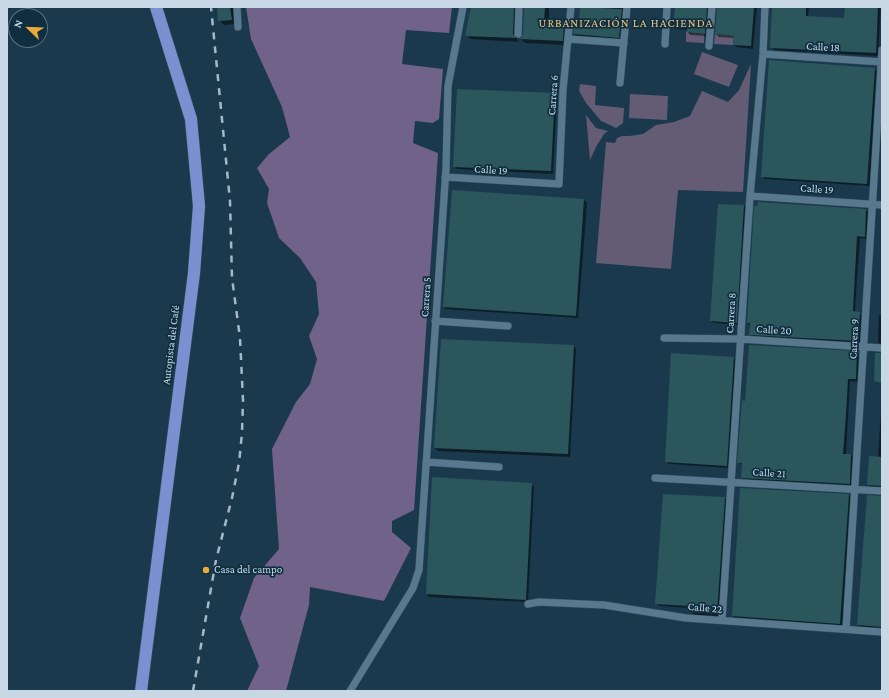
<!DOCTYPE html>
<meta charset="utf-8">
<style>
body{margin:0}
#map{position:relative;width:889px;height:698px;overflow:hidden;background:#1a394c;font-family:"Crimson Pro",serif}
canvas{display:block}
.frame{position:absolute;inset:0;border:8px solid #c7d8e4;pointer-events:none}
.north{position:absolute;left:8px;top:8px;width:40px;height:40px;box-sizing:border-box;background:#0f2f41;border:1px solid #597382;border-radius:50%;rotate:293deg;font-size:11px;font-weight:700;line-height:16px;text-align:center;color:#c7d8e4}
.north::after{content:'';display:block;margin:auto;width:14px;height:18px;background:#eaaa39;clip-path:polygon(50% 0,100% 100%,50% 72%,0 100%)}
</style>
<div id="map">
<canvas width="889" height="698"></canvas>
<div class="frame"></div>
<div class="north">N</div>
</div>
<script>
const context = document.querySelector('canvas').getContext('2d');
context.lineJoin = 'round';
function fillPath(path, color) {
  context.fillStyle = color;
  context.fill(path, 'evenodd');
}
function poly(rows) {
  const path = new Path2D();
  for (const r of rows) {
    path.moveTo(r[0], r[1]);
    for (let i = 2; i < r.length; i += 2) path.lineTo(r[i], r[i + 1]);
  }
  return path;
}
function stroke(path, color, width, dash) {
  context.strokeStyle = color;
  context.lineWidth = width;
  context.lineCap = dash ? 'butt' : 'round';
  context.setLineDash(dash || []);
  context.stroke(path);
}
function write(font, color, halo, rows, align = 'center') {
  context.font = font + ' "Crimson Pro",serif';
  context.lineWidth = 3.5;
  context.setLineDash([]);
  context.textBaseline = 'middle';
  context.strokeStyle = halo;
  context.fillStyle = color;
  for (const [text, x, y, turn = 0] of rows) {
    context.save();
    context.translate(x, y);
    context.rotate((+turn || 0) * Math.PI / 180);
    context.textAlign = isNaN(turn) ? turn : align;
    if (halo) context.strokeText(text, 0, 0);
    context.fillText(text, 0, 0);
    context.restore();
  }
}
const green = poly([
 [686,32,704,34,704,43,686,42],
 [715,34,734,36,733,45,714,44],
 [702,52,738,65,729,87,694,74],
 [751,64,743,192,678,190,671,269,596,263,606,142,615,143,617,138,622,136,629,136,643,134,656,125,674,122,690,116,702,91,728,102,739,90],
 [580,84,596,86,595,105,624,108,623,123,616,128,601,121,586,103,579,91],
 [630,94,668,96,667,120,629,118],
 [586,115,596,128,608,131,604,134,596,147,590,160]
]);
const forest = poly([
 [246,7,452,7,449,33,406,30,402,64,443,69,439,119,433,123,415,121,413,143,438,153,414,510,392,521,392,532,411,548,384,601,310,587,309,605,286,691,247,691,259,666,240,618,254,578,279,549,272,449,296,402,310,384,317,359,309,336,319,314,316,282,300,258,279,238,267,203,269,189,257,168,269,154,290,137,282,107,251,39]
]);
const shadow = poly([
 [218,7,234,7,235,24,224,25,219,20],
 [472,7,520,7,518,11,517,39,519,42,471,39,466,35],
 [525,7,549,7,549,23,564,24,568,28,567,45,525,43,521,39,524,35],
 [581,7,624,7,622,40,577,37,574,34,580,24],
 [676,7,711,7,707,36,690,35,688,32,688,30,677,29,674,26],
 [718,7,757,7,753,49,737,47,734,45,735,38,719,37,716,34],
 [774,7,809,7,808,17,845,19,846,7,881,7,878,56,774,50,771,47],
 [875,69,878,72,870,186,765,179,762,176],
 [555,94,557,97,553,174,457,169,454,166],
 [584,200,587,203,578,318,446,309,444,307],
 [759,204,866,210,869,213,867,239,860,238,856,294,855,313,859,313,862,316,860,344,753,337,751,334,750,326,748,323],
 [719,205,744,206,747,209,739,325,714,323,711,321],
 [879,315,882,315,882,345,878,342],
 [574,346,576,349,570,457,438,451,435,448],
 [750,346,857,352,860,355,858,382,850,381,846,455,851,455,854,458,852,486,745,480,742,478,743,465,738,462,746,402],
 [734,358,737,360,730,468,669,464,666,461],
 [882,393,882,488,871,487,868,485,878,458],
 [433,478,531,484,534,487,528,602,429,597,427,594],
 [849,495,851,498,843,626,735,619,733,616],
 [867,497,882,497,882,629,861,628,858,625],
 [725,498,727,501,720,616,694,615,691,612,691,608,659,606,656,603]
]);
const building = poly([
 [217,7,230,7,232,20,218,21],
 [471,7,514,7,513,34,516,38,465,36],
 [524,7,545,7,544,22,564,23,563,41,520,39,523,34],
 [580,7,622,9,619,38,573,34,574,23,579,23],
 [675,7,707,7,705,34,686,32,687,28,673,27],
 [717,7,754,7,751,46,733,45,734,36,715,34],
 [772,7,806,7,806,16,844,18,845,7,878,7,876,53,770,48],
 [769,60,875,68,867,184,761,177],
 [457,89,555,93,551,171,453,167],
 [452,190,584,199,576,316,443,307],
 [758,202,866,209,865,237,857,236,854,291,853,311,860,312,858,341,749,335,750,323,747,323,754,206,757,206],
 [718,204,744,205,737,323,710,321],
 [441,339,574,345,568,454,434,448],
 [749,345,857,351,856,379,848,379,846,414,843,454,851,454,850,484,741,478,742,463,737,463,742,400,745,401],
 [671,353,734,357,727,466,665,462],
 [875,353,882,353,882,383,874,381],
 [869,456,882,457,882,486,867,485],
 [432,477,532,483,526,600,426,594],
 [740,488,849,494,840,624,732,616],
 [663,494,725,497,717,614,690,612,690,606,655,604],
 [867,495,882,496,882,627,857,625]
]);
const street = poly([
 [237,7,238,27],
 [518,34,519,7],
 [568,39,624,43],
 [665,44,667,7],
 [709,46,712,7],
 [763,54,882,62],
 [620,83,627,7],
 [445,177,559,184,563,90,571,7],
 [750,196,882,205],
 [435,321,508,326],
 [664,338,740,339,882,348],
 [426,462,499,467],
 [655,478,882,491],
 [528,604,539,602,604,605,686,618,882,632],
 [722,620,750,196,763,54,765,7],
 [846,629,882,50],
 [350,691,413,588,419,570,446,168,448,86,463,7]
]);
const highway = poly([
 [141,691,194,273,199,206,191,119,156,7]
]);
const rail = poly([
 [193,691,216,560,232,498,239,463,242,433,243,400,240,338,232,278,230,201,211,7]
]);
const markers = [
 [206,570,4,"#eaaa39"]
];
const streetNames = [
 ["Calle 18",823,47,3],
 ["Carrera 6",553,95,-86],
 ["Calle 19",491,170,4],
 ["Calle 19",817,189,4],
 ["Carrera 5",426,297,-86],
 ["Carrera 8",731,313,-86],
 ["Calle 20",774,330,4],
 ["Carrera 9",854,339,-87],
 ["Autopista del Café",171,345,-83],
 ["Calle 21",769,473,4],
 ["Calle 22",705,608,5]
];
const poiNames = [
 ["Casa del campo",214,570]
];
const neighbourhoodNames = [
 ["URBANIZACIÓN LA HACIENDA",626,23]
];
fillPath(green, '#645b74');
fillPath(forest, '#706289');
fillPath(shadow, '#0007');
fillPath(building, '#2b575c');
stroke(street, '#385463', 8);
stroke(highway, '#385463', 13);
stroke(street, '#58798d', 7);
stroke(highway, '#7a90d1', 12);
stroke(rail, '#a4b8c5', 2.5, [7, 7]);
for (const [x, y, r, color] of markers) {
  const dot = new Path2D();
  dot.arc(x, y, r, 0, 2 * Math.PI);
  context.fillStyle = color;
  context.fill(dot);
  stroke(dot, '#0f2f41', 1.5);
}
write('11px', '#c7d8e4', '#0f2f41', streetNames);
write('11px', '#c7d8e4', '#0f2f41', poiNames, 'left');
context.letterSpacing = '1px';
write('12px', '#efc37e', '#0f2f41', neighbourhoodNames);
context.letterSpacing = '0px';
</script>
